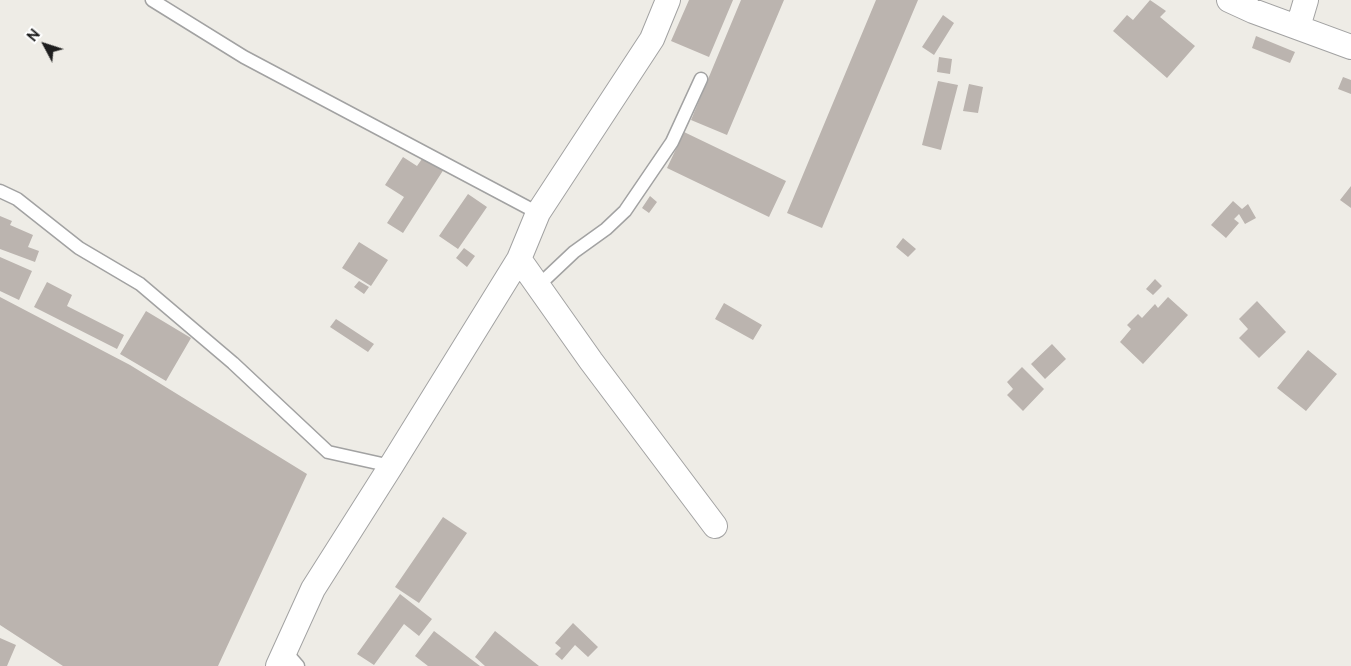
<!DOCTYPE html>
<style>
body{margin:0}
#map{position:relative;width:1351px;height:666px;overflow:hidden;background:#eeece6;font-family:Raleway,sans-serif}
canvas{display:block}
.north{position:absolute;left:20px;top:20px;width:50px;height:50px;-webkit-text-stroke:4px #fff;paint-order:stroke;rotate:310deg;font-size:14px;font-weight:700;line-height:20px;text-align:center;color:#1e1e1e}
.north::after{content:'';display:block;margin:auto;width:18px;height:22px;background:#1e1e1e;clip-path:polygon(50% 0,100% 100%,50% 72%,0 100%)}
</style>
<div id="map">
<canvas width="1351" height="666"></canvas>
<div class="north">N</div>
</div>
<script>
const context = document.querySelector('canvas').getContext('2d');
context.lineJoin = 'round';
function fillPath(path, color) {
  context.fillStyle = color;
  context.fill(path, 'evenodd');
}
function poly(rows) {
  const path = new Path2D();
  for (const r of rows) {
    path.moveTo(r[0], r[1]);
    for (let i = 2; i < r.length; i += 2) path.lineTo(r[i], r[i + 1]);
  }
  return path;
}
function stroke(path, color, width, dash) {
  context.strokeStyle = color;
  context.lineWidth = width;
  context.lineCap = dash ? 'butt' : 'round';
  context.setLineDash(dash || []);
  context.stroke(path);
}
const building = poly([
 [689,0,733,0,709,57,671,41],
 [741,0,784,0,727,135,691,120],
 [876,0,918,0,822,228,787,213],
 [1150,0,1166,11,1160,17,1195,46,1167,78,1113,31,1127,15,1133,20],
 [943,15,954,23,934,55,922,47],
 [1256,36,1295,52,1290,63,1252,48],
 [939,57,952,59,950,74,937,72],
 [1343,77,1351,80,1351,94,1338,89],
 [938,81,958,85,941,150,922,145],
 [969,84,983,87,978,113,963,111],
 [684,132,786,181,769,217,667,168],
 [424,156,444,169,403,233,387,223,404,197,385,185,403,157,417,166],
 [1351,186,1351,208,1340,200],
 [468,194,487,207,458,249,439,236],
 [650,196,657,202,649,213,642,208],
 [1233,201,1242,209,1248,204,1256,218,1245,224,1239,214,1234,219,1239,223,1226,238,1211,225],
 [0,216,12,221,10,225,33,235,28,247,39,251,35,262,0,249],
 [903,238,916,249,908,257,896,247],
 [359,242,388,260,371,286,342,268],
 [464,248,475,256,467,267,456,258],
 [0,257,32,271,19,300,0,291],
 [1155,279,1162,286,1153,295,1146,289],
 [359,281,369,287,364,294,354,287],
 [47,282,72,295,67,306,124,335,117,349,34,307],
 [0,297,130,365,307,474,218,666,63,666,0,625],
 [1168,297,1188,315,1143,364,1120,342,1131,329,1127,325,1138,314,1142,318,1155,304,1158,308],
 [1257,301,1286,332,1259,358,1239,338,1248,329,1239,319],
 [724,303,762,325,753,340,715,319],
 [146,311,191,338,166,381,120,354],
 [336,319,374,344,368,352,330,327],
 [1052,344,1066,359,1045,379,1031,364],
 [1308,350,1337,374,1306,411,1277,388],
 [1022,367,1044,389,1023,411,1007,395,1013,389,1007,382],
 [443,517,467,533,419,603,395,587],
 [400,594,432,619,419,636,404,624,374,665,357,654],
 [573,623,598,647,588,657,575,645,562,660,555,654,561,648,555,643],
 [434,631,480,666,428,666,415,656],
 [495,631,539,666,485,666,475,657],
 [0,638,16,645,7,666,0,666]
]);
const service = poly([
 [152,0,244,57,538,213],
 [0,191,17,199,79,248,140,284,233,363,328,452,391,466],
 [539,285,574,252,606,229,625,211,672,142,701,79],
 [285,651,298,666]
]);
const minor = poly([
 [1229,0,1253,11,1351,47],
 [1298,27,1306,0],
 [519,259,591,361,715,526],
 [278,666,313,589,391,466,519,259,538,213,652,39,668,0]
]);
fillPath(building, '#bbb4af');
stroke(service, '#a2a2a2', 15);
stroke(minor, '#a2a2a2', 26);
stroke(service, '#fff', 12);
stroke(minor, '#fff', 24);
</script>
